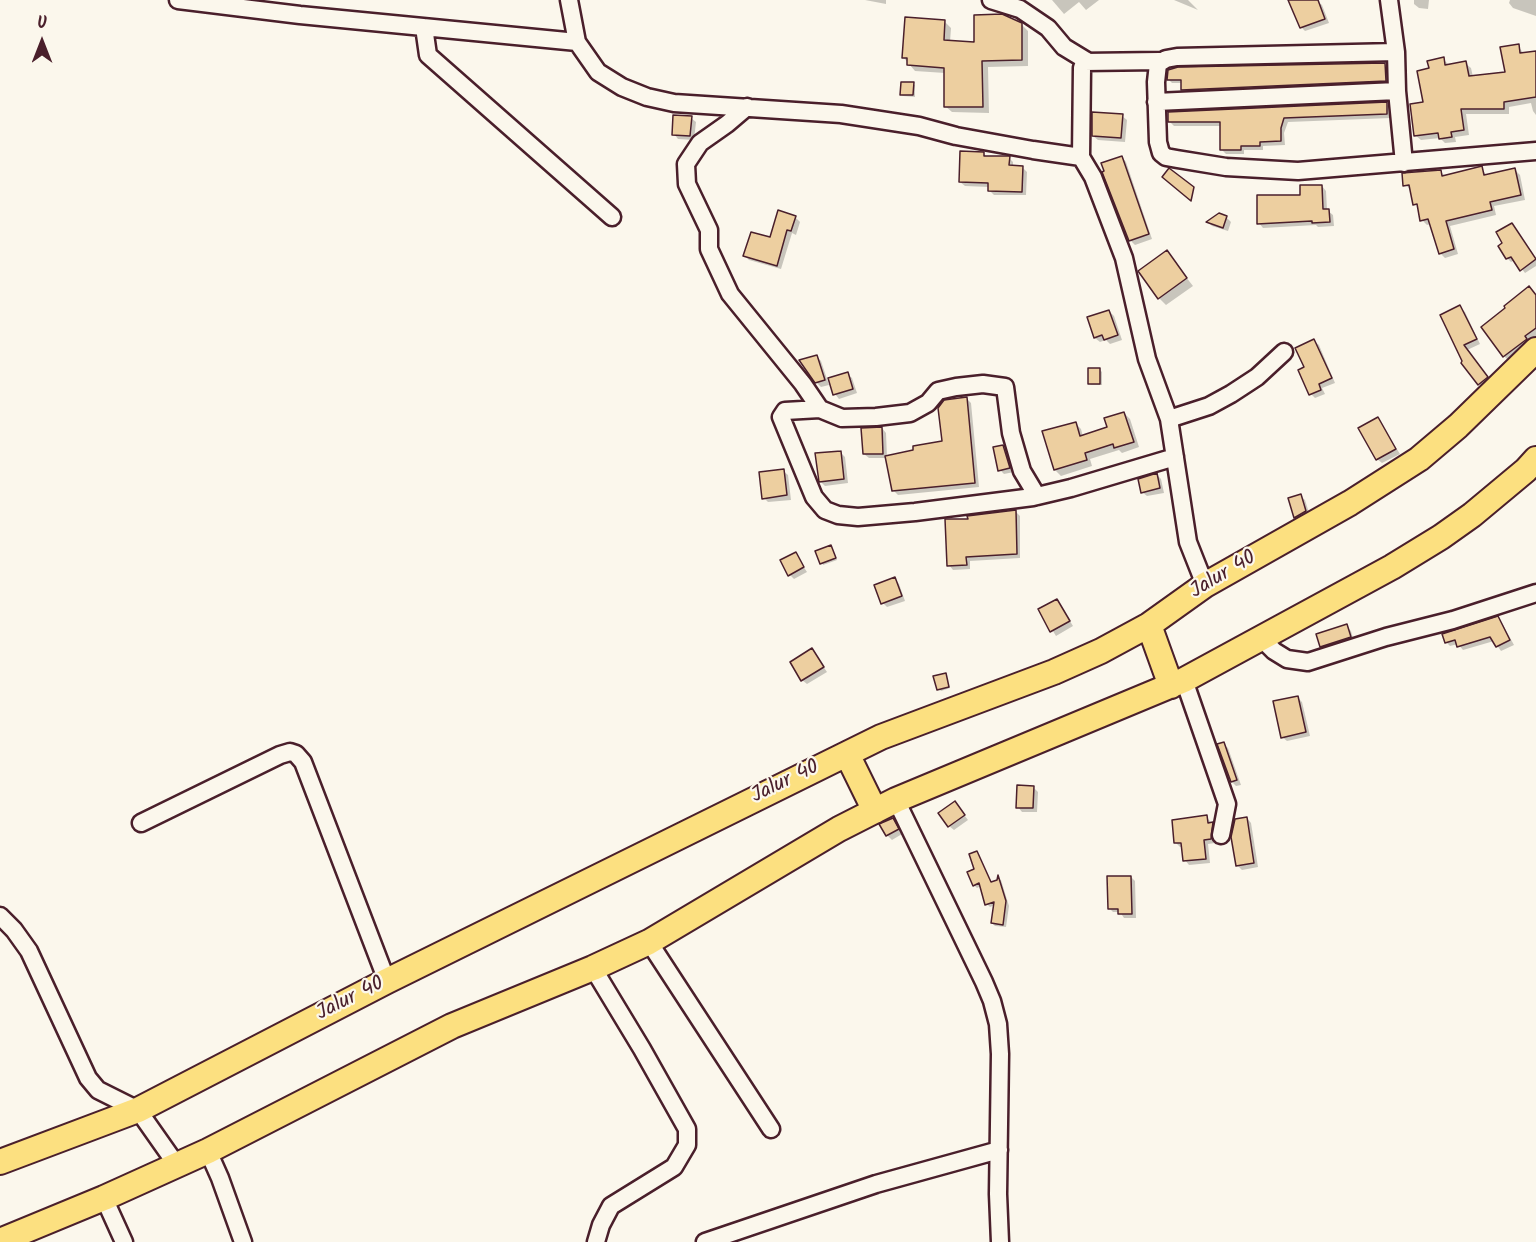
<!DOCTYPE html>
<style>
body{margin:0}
#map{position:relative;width:1536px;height:1242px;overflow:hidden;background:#fbf7ec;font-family:Kalam,sans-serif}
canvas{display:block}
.north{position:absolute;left:12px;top:12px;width:60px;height:60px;-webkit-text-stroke:4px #fbf7ec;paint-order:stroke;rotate:0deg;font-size:16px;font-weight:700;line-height:24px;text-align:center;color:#4a1f2b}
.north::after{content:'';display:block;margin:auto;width:21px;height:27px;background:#4a1f2b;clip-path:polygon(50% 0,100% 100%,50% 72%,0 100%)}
</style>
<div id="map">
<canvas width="1536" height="1242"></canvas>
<div class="north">U</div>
</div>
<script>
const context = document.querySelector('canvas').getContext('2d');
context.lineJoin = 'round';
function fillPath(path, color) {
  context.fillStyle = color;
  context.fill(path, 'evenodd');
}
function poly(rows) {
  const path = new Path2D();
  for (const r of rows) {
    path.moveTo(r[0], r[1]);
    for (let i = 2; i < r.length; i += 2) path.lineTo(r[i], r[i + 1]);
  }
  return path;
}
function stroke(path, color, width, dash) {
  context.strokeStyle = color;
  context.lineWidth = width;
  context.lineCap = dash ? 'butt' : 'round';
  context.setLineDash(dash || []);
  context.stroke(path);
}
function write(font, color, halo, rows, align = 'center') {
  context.font = font + ' Kalam,sans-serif';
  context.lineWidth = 4.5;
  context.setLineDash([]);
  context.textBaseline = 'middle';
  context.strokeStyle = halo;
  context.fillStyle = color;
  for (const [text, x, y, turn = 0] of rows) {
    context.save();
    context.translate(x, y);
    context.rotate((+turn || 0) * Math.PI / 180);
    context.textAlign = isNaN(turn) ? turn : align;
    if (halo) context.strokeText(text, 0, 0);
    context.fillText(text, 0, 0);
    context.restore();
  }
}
const shadow = poly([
 [865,0,886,0,886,4],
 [1052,0,1099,0,1086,10,1079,2,1064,14],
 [1174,0,1188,0,1198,10],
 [1290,0,1317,1,1322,5,1329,23,1305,31,1301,27],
 [1414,0,1429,0,1428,9,1419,8,1414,4],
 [1510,0,1536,0,1536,16,1513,8,1509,3],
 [944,21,951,28,950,42,976,44,1021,24,1028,31,1028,66,988,67,989,113,952,112,945,106,945,73,915,71,903,57],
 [1518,46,1524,54,1536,52,1536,115,1533,111,1531,103,1509,107,1509,114,1466,114,1469,135,1455,137,1456,142,1445,143,1440,138,1421,140,1415,135,1425,104,1431,69,1443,59,1448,64,1465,63,1471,68,1473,77,1507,73],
 [1385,64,1389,68,1389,84,1187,94,1182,90,1182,83,1172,83,1168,79],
 [913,84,915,85,915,97,903,96,902,95],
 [1386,104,1391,108,1391,118,1288,122,1284,133,1285,145,1263,146,1263,150,1244,150,1244,154,1226,154,1222,150,1222,126,1174,126,1169,121],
 [1122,116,1127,120,1125,142,1098,140,1093,136],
 [691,118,696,122,694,140,678,139,674,134],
 [983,153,987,157,1009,158,1013,162,1013,167,1022,167,1027,172,1026,195,994,195,989,190,989,187,965,186,960,182],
 [1122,157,1126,162,1152,239,1135,245,1130,240],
 [1481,168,1487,176,1515,170,1520,175,1525,200,1494,206,1496,215,1450,226,1458,254,1445,258,1440,253,1431,224,1427,225,1422,220,1412,190,1405,185,1440,171,1446,177],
 [1322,186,1326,191,1327,210,1333,215,1334,226,1318,227,1316,225,1263,228,1259,223],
 [779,212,796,218,800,222,796,235,792,233,781,269,749,260,745,256,771,239],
 [1226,217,1231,222,1228,231,1212,226,1208,222],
 [1512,224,1536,259,1536,266,1525,273,1515,260,1511,262,1507,258,1504,244],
 [1168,254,1193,286,1166,305,1159,298],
 [1536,295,1536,338,1510,362,1504,356],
 [1460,307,1465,312,1480,344,1467,350,1492,382,1484,389,1463,363],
 [1109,311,1114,316,1122,340,1110,344,1106,340,1100,342,1095,338,1089,318],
 [1314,341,1319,345,1335,383,1322,388,1325,394,1315,398,1311,394,1306,368],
 [817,357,821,361,829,385,821,387,816,382],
 [1100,370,1102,372,1102,385,1091,385,1089,383],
 [847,374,852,378,857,393,839,399,835,394],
 [966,398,971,403,979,487,898,495,894,491,886,458,869,458,864,454,882,428,886,433,887,457,943,442],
 [1124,413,1130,419,1139,447,1122,453,1119,450,1090,459,1092,466,1061,476,1055,470,1075,423,1081,429,1083,437,1109,428],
 [1378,419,1400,454,1382,463,1377,459],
 [1003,446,1008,451,1014,472,1004,474,1000,470],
 [840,452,845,457,848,483,825,486,820,481],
 [783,471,788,475,791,500,768,502,764,498],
 [1157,475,1161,479,1164,493,1147,496,1142,492],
 [1300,496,1305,500,1310,516,1300,522,1295,518,1290,499],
 [1015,511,1020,516,1020,558,970,561,970,569,953,570,949,565,969,520],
 [831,547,837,560,823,565,817,552],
 [795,554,807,572,794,579,790,575],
 [895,579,899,584,905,601,887,607,883,603],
 [1057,600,1073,626,1056,636,1040,610],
 [1497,618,1502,623,1514,645,1501,651,1494,641,1463,650,1458,644,1450,646,1446,642],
 [1346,626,1351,631,1354,642,1326,651,1322,646],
 [812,650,827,672,807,684,802,680],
 [945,675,950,688,941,691,939,689],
 [1297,697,1302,702,1310,736,1287,741,1282,737],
 [1223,744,1228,748,1241,785,1236,786,1232,782],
 [1033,787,1038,792,1037,812,1022,812,1018,807],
 [955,803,968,820,954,830,949,826],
 [1206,817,1217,828,1215,843,1208,844,1210,863,1189,865,1185,860,1183,847,1180,847,1176,843],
 [1247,818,1251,823,1258,867,1242,870,1237,865],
 [893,819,902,834,892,840,887,835],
 [976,853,992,884,999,882,999,879,1001,880,1009,906,1006,927,995,926,992,923,995,905,990,907,987,904,981,886,977,888,974,885],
 [1131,877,1135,881,1136,918,1124,918,1120,912,1113,912,1109,908]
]);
const building = poly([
 [1288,0,1318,0,1325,19,1300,28,1288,0],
 [1002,14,1022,23,1022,60,982,61,983,107,944,107,944,68,907,65,907,58,902,58,905,17,945,20,944,40,974,42,974,15,1002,14],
 [1519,44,1520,53,1536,51,1536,97,1504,102,1504,109,1461,109,1464,130,1451,132,1452,137,1439,139,1438,133,1414,136,1410,104,1423,102,1417,71,1429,68,1427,61,1444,57,1445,65,1466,61,1469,76,1505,72,1500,47,1519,44],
 [1385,63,1386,81,1181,90,1181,80,1167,80,1168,70,1178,67,1385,63],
 [901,82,914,82,913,95,900,95,901,82],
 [1387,102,1387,114,1284,118,1281,128,1281,141,1260,142,1260,146,1241,146,1241,150,1220,150,1220,122,1168,122,1168,112,1387,102],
 [1092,112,1123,114,1121,138,1092,136,1092,112],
 [673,115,692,116,690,136,672,135,673,115],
 [960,151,984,152,984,156,1010,156,1009,165,1023,166,1022,192,988,191,988,183,959,182,960,151],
 [1122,156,1149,234,1129,241,1102,172,1104,171,1101,163,1122,156],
 [1482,166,1484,175,1515,168,1521,195,1490,202,1492,210,1446,221,1454,249,1439,254,1428,219,1420,221,1417,204,1413,205,1409,185,1403,186,1402,173,1441,170,1442,176,1482,166],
 [1169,168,1194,187,1191,201,1162,177,1169,168],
 [1300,185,1322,185,1323,209,1329,209,1330,222,1312,223,1312,221,1257,224,1257,195,1300,195,1300,185],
 [778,210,796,216,791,231,787,230,777,266,743,256,751,232,770,237,778,210],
 [1219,213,1227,216,1223,228,1206,222,1219,213],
 [1512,223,1536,259,1520,271,1511,257,1506,259,1498,246,1502,243,1496,232,1512,223],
 [1167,250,1187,278,1158,299,1138,271,1167,250],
 [1529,286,1536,295,1536,328,1525,336,1527,339,1503,357,1481,327,1505,308,1504,306,1529,286],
 [1460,305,1477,339,1464,345,1488,377,1478,385,1461,363,1462,361,1440,315,1460,305],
 [1109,310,1118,335,1104,340,1102,335,1094,338,1087,317,1109,310],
 [1314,339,1332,378,1319,384,1321,390,1309,395,1298,370,1304,367,1295,348,1314,339],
 [817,355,825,380,815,383,799,360,817,355],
 [1088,368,1100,368,1100,384,1088,384,1088,368],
 [848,372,853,389,833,395,828,378,848,372],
 [967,397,975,483,892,491,885,456,913,450,913,446,942,441,938,408,944,400,967,397],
 [1124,412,1134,442,1114,448,1113,444,1085,453,1087,460,1054,470,1042,431,1076,422,1080,436,1107,427,1104,418,1124,412],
 [1378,417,1396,449,1376,460,1358,428,1378,417],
 [882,427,883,454,863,454,861,428,882,427],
 [1003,445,1010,468,998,471,993,447,1003,445],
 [841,451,844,479,819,482,815,453,841,451],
 [784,469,787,495,762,499,759,472,784,469],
 [1157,473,1160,488,1141,493,1138,479,1157,473],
 [1301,494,1306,511,1294,518,1288,498,1301,494],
 [1016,510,1017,554,966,557,967,565,947,566,945,519,968,519,967,516,1016,510],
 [831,545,836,558,820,564,815,551,831,545],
 [796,552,804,567,788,576,780,560,796,552],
 [895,577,902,596,881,604,874,585,895,577],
 [1057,599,1070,621,1050,632,1038,609,1057,599],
 [1498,616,1510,640,1496,647,1490,637,1457,647,1455,640,1445,643,1442,634,1498,616],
 [1347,624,1351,637,1320,647,1316,634,1347,624],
 [812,648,824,667,801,681,790,662,812,648],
 [946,673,949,687,937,690,933,676,946,673],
 [1298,696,1306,732,1281,738,1273,701,1298,696],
 [1224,742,1237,780,1231,782,1217,744,1224,742],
 [1017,785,1034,786,1033,808,1016,808,1017,785],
 [955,801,965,815,948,827,938,813,955,801],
 [1207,815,1208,823,1213,822,1211,839,1204,840,1206,859,1183,861,1181,843,1174,843,1172,820,1207,815],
 [1247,817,1254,863,1236,866,1231,837,1235,819,1247,817],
 [893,818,899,829,886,836,879,824,893,818],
 [977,851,991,882,997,880,998,875,1006,901,1003,925,991,923,994,902,985,905,979,883,973,886,967,872,974,869,969,854,977,851],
 [1107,876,1131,876,1132,914,1118,914,1118,909,1108,909,1107,876]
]);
const minor = poly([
 [178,0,300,15,577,42],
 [569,0,577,42,598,72,622,87,647,97,674,103,841,114,919,126,956,136,1033,150,1081,157,1093,177,1124,258,1147,359,1169,419,1188,542,1205,585],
 [991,0,1020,9,1048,28,1064,47,1087,61],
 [1389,0,1396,52,1397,91,1404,163],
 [424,27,428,55,612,217],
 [1396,52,1177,57,1166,59,1158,64,1156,82,1158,142,1161,153,1166,157,1177,159,1226,167,1298,171,1536,151],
 [1156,102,1397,91],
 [747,107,727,124,700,143,686,164,687,184,709,230,709,249,730,294,803,384,820,409,842,418,876,417,910,413,928,403,938,391,956,387,983,384,1005,387,1011,433,1022,471,1037,496],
 [1081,157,1082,68,1084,62,1160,61],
 [820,409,785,411,781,417,814,497,825,510,838,515,858,517,915,512,1033,497,1071,488,1175,457],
 [1169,419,1209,406,1231,394,1257,377,1284,352],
 [1261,638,1274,651,1287,659,1308,662,1386,637,1453,620,1536,593],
 [1184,680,1227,804,1221,835],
 [896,800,984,982,992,1001,998,1024,1000,1054,998,1194,1000,1242],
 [141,823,280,755,290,752,296,754,303,762,387,981],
 [0,916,14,930,29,951,88,1078,98,1090,138,1110,176,1164],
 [649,942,771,1129],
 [593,968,642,1049,687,1129,687,1145,674,1167,611,1206,601,1225,596,1242],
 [208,1151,220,1178,243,1242],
 [104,1198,124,1242],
 [705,1242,876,1184,999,1150]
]);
const highway = poly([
 [1149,625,1171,686],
 [847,754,875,811],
 [0,1162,138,1110,387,981,881,737,1054,672,1101,651,1149,625,1205,585,1350,503,1419,459,1458,426,1536,350],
 [0,1241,104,1198,208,1151,452,1026,593,968,649,942,839,829,896,800,1184,680,1392,567,1441,537,1472,515,1526,470,1536,459]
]);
const streetNames = [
 ["Jalur 40",1224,576,-31],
 ["Jalur 40",786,783,-26],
 ["Jalur 40",351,1000,-27]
];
fillPath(shadow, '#0003');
fillPath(building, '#edcfa0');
stroke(building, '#4a1f2b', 1.5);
stroke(minor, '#4a1f2b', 21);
stroke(highway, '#4a1f2b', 28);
stroke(minor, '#fbf7ec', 16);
stroke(highway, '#fce080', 24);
write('21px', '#4a1f2b', '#fbf7ec', streetNames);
</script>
